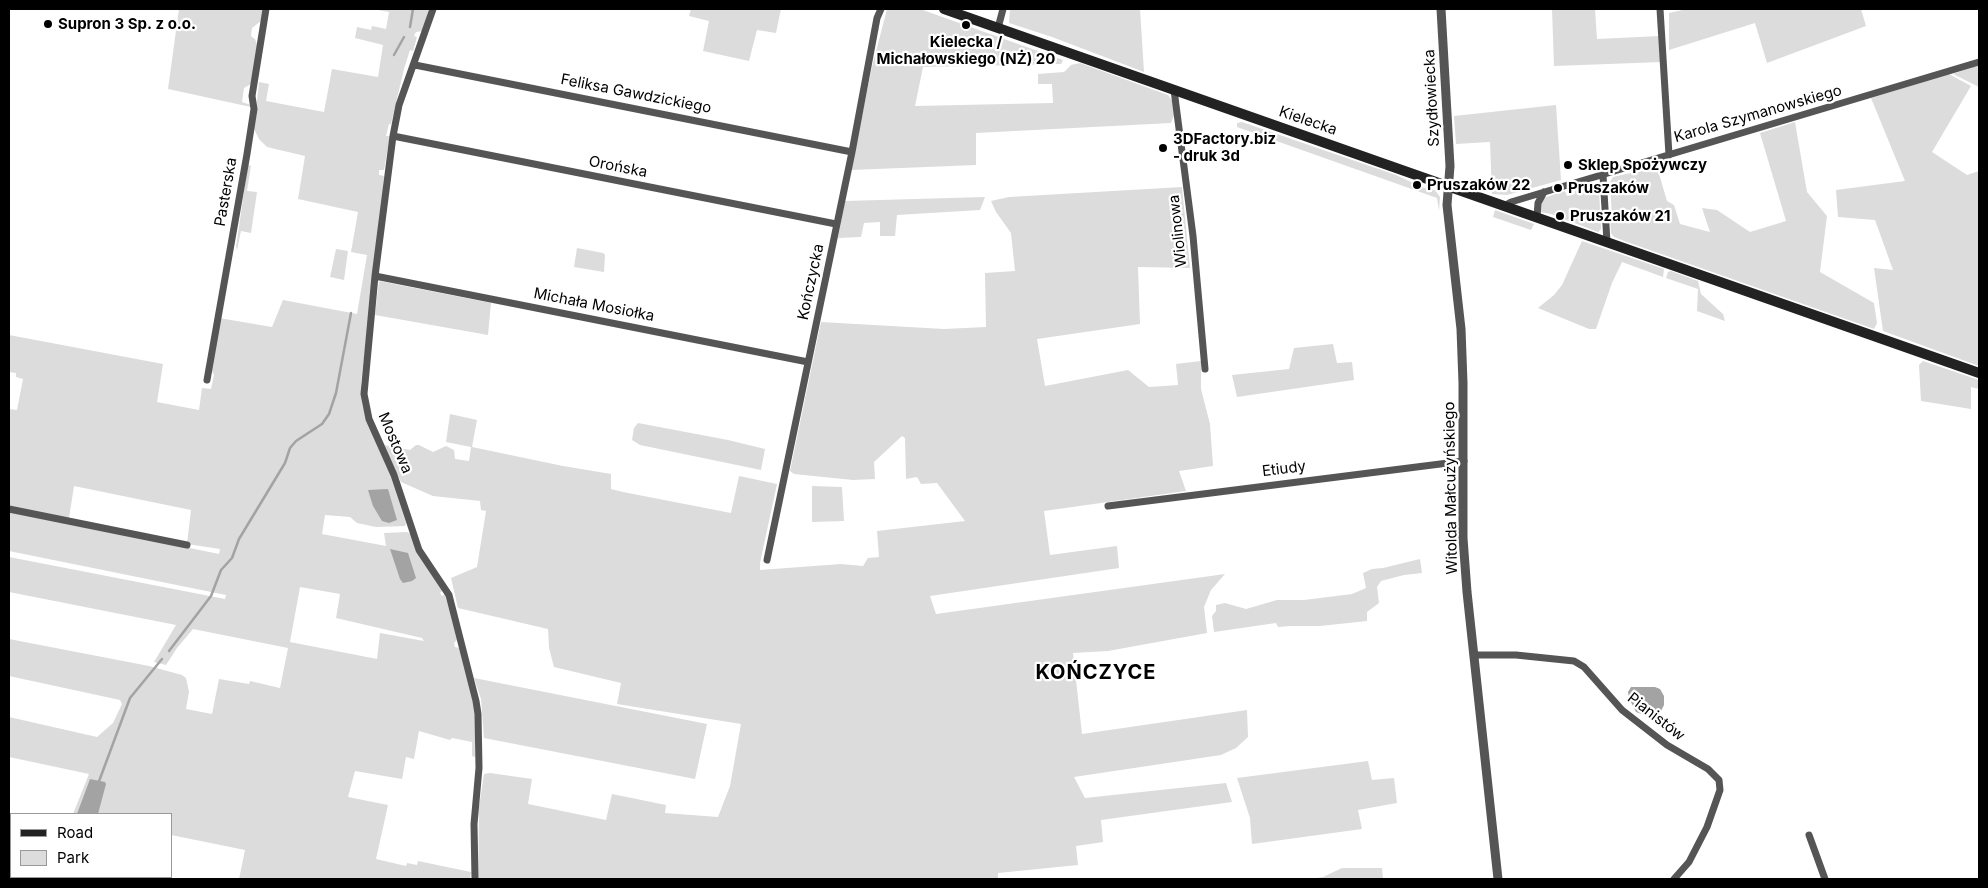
<!DOCTYPE html>
<meta charset="utf-8">
<style>
body{margin:0}
#map{position:relative;width:1988px;height:888px;overflow:hidden;background:#fff;font-family:Inter,sans-serif}
canvas{display:block}
.frame{position:absolute;inset:0;border:10px solid #000;pointer-events:none}
.legend{position:absolute;left:10px;top:813px;width:162px;height:65px;box-sizing:border-box;background:#fff;border:1px solid #999;margin:0;padding:6px 9px;list-style:none;font-size:15px;color:#000}
.legend li{display:flex;align-items:center;gap:10px;height:25px}
.legend b{width:25px;border:1px solid #999}
</style>
<div id="map">
<canvas width="1988" height="888"></canvas>
<div class="frame"></div>
<ul class="legend">
<li><b style="height:6px;background:#222"></b>Road</li>
<li><b style="height:14px;background:#dcdcdc"></b>Park</li>
</ul>
</div>
<script>
const context = document.querySelector('canvas').getContext('2d');
context.lineJoin = 'round';
function fillPath(path, color) {
  context.fillStyle = color;
  context.fill(path, 'evenodd');
}
function poly(rows) {
  const path = new Path2D();
  for (const r of rows) {
    path.moveTo(r[0], r[1]);
    for (let i = 2; i < r.length; i += 2) path.lineTo(r[i], r[i + 1]);
  }
  return path;
}
function stroke(path, color, width, dash) {
  context.strokeStyle = color;
  context.lineWidth = width;
  context.lineCap = dash ? 'butt' : 'round';
  context.setLineDash(dash || []);
  context.stroke(path);
}
function write(font, color, halo, rows, align = 'center') {
  context.font = font + ' Inter,sans-serif';
  context.lineWidth = 4.5;
  context.setLineDash([]);
  context.textBaseline = 'middle';
  context.strokeStyle = halo;
  context.fillStyle = color;
  for (const [text, x, y, turn = 0] of rows) {
    context.save();
    context.translate(x, y);
    context.rotate((+turn || 0) * Math.PI / 180);
    context.textAlign = isNaN(turn) ? turn : align;
    if (halo) context.strokeText(text, 0, 0);
    context.fillText(text, 0, 0);
    context.restore();
  }
}
const green = poly([
 [179,9,263,9,261,21,252,28,251,36,255,39,257,45,251,84,244,88,242,102,251,105,251,107,168,89],
 [373,9,429,9,423,31,416,32,414,36,417,37,413,51,410,50,404,69,391,124,389,124,386,136,390,136,384,170,379,170,379,175,384,176,381,213,361,383,362,403,366,418,392,479,406,523,405,526,376,527,357,523,350,517,325,515,322,534,386,546,384,533,407,532,411,534,444,589,440,593,442,596,446,594,457,640,454,643,455,647,459,648,475,707,475,757,472,756,472,742,452,738,450,740,419,731,414,759,406,757,402,779,355,771,348,797,388,805,376,859,406,866,407,863,417,865,418,861,471,872,470,879,239,879,245,850,171,835,171,814,73,814,89,774,9,757,9,717,97,737,113,723,122,704,120,700,9,676,9,639,149,666,182,675,186,678,189,692,186,709,212,714,219,679,249,684,250,681,280,688,288,648,193,629,177,648,166,665,154,662,176,625,9,592,9,557,225,599,226,595,9,551,9,511,219,554,220,549,187,544,191,510,74,486,69,518,9,507,9,409,17,410,23,379,16,377,16,373,9,372,9,335,163,364,157,402,199,410,202,388,211,389,214,375,211,369,219,318,272,327,283,300,357,314,367,255,351,252,358,212,298,199,305,156,267,147,259,139,254,129,259,82,269,84,266,101,324,112,332,69,378,77,383,45,355,38,357,27,371,30,372,26,386,29,389,12],
 [300,587,340,594,336,618,422,638,424,641,380,633,377,659,290,642],
 [691,9,781,9,776,33,757,30,749,61,703,51,709,21,689,16],
 [887,9,920,9,1063,60,1061,64,923,67,915,106,1053,103,1052,84,1038,84,1038,74,1064,72,1071,65,1080,63,1168,95,1173,102,1174,115,1171,123,976,133,976,165,851,170,872,67],
 [1010,9,1140,9,1144,72,1052,37,1009,23],
 [1552,9,1595,9,1597,39,1660,36,1662,62,1554,66],
 [1687,9,1861,9,1866,26,1767,63,1755,23,1669,50,1669,13],
 [1979,65,1979,87,1953,74],
 [1949,74,1971,86,1932,152,1967,175,1979,171,1979,366,1883,331,1874,268,1893,270,1875,220,1838,217,1836,190,1905,181,1871,98],
 [1556,105,1561,180,1507,195,1492,194,1490,142,1456,144,1454,116],
 [1242,122,1396,175,1415,184,1415,186,1435,190,1440,197,1439,211,1437,198,1237,127,1237,123],
 [1795,122,1807,192,1827,216,1820,272,1874,303,1877,323,1874,329,1627,242,1614,237,1611,233,1610,219,1612,218,1610,182,1613,177,1657,167,1667,201,1674,205,1680,224,1710,232,1702,208,1717,210,1750,232,1786,221,1760,133],
 [248,165,251,166,247,191,257,192,251,233,241,231,237,250,236,247],
 [1590,183,1596,184,1599,190,1601,229,1598,232,1551,214,1540,212,1539,207,1543,198,1565,191,1567,196,1575,194,1574,188],
 [1182,187,1190,268,1138,267,1140,324,1037,339,1045,386,1128,370,1149,387,1178,385,1176,364,1201,361,1201,389,1210,424,1213,466,1179,471,1186,491,1044,511,1050,555,1117,546,1119,568,930,596,936,614,1225,574,1211,590,1204,607,1207,633,1108,651,1073,653,1082,734,1247,710,1248,737,1236,748,1221,755,1074,777,1085,798,1226,783,1232,802,1101,820,1103,842,1076,846,1078,865,998,873,998,879,478,879,479,807,484,774,490,773,532,779,528,804,606,820,612,794,666,805,665,813,718,817,730,786,741,724,617,704,621,683,554,667,549,648,548,629,458,608,451,578,477,567,486,511,481,510,480,501,433,496,401,482,384,445,410,450,416,445,419,445,433,452,446,446,454,450,455,459,469,461,471,447,446,442,450,414,477,420,472,447,563,466,611,474,611,489,623,492,731,513,739,476,777,484,760,563,760,570,841,564,863,566,868,558,879,557,877,531,965,521,937,483,921,484,917,477,906,479,905,438,902,436,874,462,875,479,853,480,794,474,790,471,821,322,944,329,986,327,985,273,1015,271,1011,233,996,212,991,201,1009,197],
 [985,197,980,210,897,215,895,236,880,236,880,222,864,223,861,237,838,238,845,201],
 [1495,210,1534,224,1531,230,1493,217],
 [1582,241,1664,269,1663,277,1622,262,1612,283,1596,329,1589,329,1538,308,1554,295,1562,285],
 [577,248,603,253,605,255,604,272,574,267],
 [336,249,348,251,344,280,330,277],
 [1671,271,1698,281,1701,294,1723,314,1725,321,1697,311,1698,289,1666,278,1668,272],
 [379,281,491,303,488,335,375,315],
 [1333,344,1337,363,1352,362,1354,380,1237,397,1232,375,1289,369,1294,348],
 [1923,361,1979,380,1979,389,1971,387,1971,409,1921,401,1919,365],
 [638,423,728,440,765,449,761,470,640,445,632,440,634,428],
 [812,486,842,487,844,521,812,522],
 [1420,559,1422,573,1404,575,1381,581,1377,587,1379,603,1367,612,1367,621,1320,626,1290,626,1278,627,1276,623,1214,632,1212,616,1216,611,1216,605,1225,603,1246,609,1277,600,1304,600,1352,594,1366,588,1363,573,1372,569,1383,568],
 [474,678,707,724,695,779,484,738,481,699],
 [1368,761,1372,780,1394,778,1397,803,1358,810,1362,829,1252,844,1250,818,1237,778],
 [9,833,11,834,11,877,167,877,179,879,9,879],
 [1342,868,1382,868,1383,879,1311,879,1323,877]
]);
const water = poly([
 [388,489,397,520,389,523,382,521,373,506,368,490],
 [390,549,408,553,416,578,412,581,403,583,400,579],
 [1631,687,1655,687,1660,689,1664,696,1664,705,1661,711,1656,716,1650,717,1636,712,1629,698,1628,692],
 [90,779,105,782,106,784,98,814,77,814]
]);
const stream = poly([
 [410,27,413,9],
 [394,55,404,37],
 [169,651,211,596,221,570,232,558,239,539,285,463,290,448,296,441,322,424,329,414,336,393,351,313],
 [98,784,130,698,162,659],
 [77,879,78,877]
]);
const minor = poly([
 [433,9,399,105,393,136,375,276,364,394,369,419,394,475,419,550,449,595,476,701,478,714,479,768,474,824,475,879],
 [1660,9,1669,155],
 [998,28,1003,9],
 [415,65,852,152],
 [1174,90,1193,236,1205,369],
 [393,136,836,224],
 [1603,175,1607,242],
 [1504,206,1511,202,1979,62],
 [1537,217,1538,203,1544,192],
 [375,276,808,362],
 [207,380,247,154,254,109,252,96,266,9],
 [1108,506,1464,461],
 [9,509,187,545],
 [767,560,852,152,877,18,881,9],
 [1474,655,1516,655,1574,661,1584,667,1622,710,1667,745,1708,769,1719,780,1720,790,1707,827,1689,862,1674,879],
 [1809,835,1825,879]
]);
const tertiary = poly([
 [1441,9,1450,166,1447,205,1461,329,1463,383,1463,538,1467,592,1498,879]
]);
const secondary = poly([
 [944,9,1979,373]
]);
const markers = [
 [48,24,5,"#000"],
 [966,25,5,"#000"],
 [1163,148,5,"#000"],
 [1568,165,5,"#000"],
 [1417,185,5,"#000"],
 [1558,188,5,"#000"],
 [1560,216,5,"#000"]
];
const poiNames = [
 ["Supron 3 Sp. z o.o.",58,24],
 ["Kielecka /",966,42,"center"],
 ["Michałowskiego (NŻ) 20",966,59,"center"],
 ["3DFactory.biz",1173,139],
 ["- druk 3d",1173,156],
 ["Sklep Spożywczy",1578,165],
 ["Pruszaków 22",1427,185],
 ["Pruszaków",1568,188],
 ["Pruszaków 21",1570,216]
];
const streetNames = [
 ["Feliksa Gawdzickiego",636,94,11],
 ["Szydłowiecka",1432,98,-93],
 ["Karola Szymanowskiego",1758,114,-16],
 ["Kielecka",1308,121,19],
 ["Orońska",618,167,11],
 ["Pasterska",226,192,-80],
 ["Wiolinowa",1178,231,-96],
 ["Kończycka",811,282,-78],
 ["Michała Mosiołka",594,305,11],
 ["Mostowa",395,443,67],
 ["Etiudy",1284,469,-7],
 ["Witolda Małcużyńskiego",1451,488,-91],
 ["Pianistów",1656,717,38]
];
const districtNames = [
 ["KOŃCZYCE",1096,673]
];
fillPath(green, '#dcdcdc');
fillPath(water, '#a3a3a3');
stroke(stream, '#a3a3a3', 2.5);
stroke(minor, '#555', 7);
stroke(tertiary, '#555', 9);
stroke(secondary, '#222', 10);
for (const [x, y, r, color] of markers) {
  const dot = new Path2D();
  dot.arc(x, y, r, 0, 2 * Math.PI);
  context.fillStyle = color;
  context.fill(dot);
  stroke(dot, '#fff', 2);
}
write('bold 15px', '#000', '#fff', poiNames, 'left');
write('15px', '#000', '#fff', streetNames);
context.letterSpacing = '1px';
write('bold 20px', '#000', '#fff', districtNames);
context.letterSpacing = '0px';
</script>
